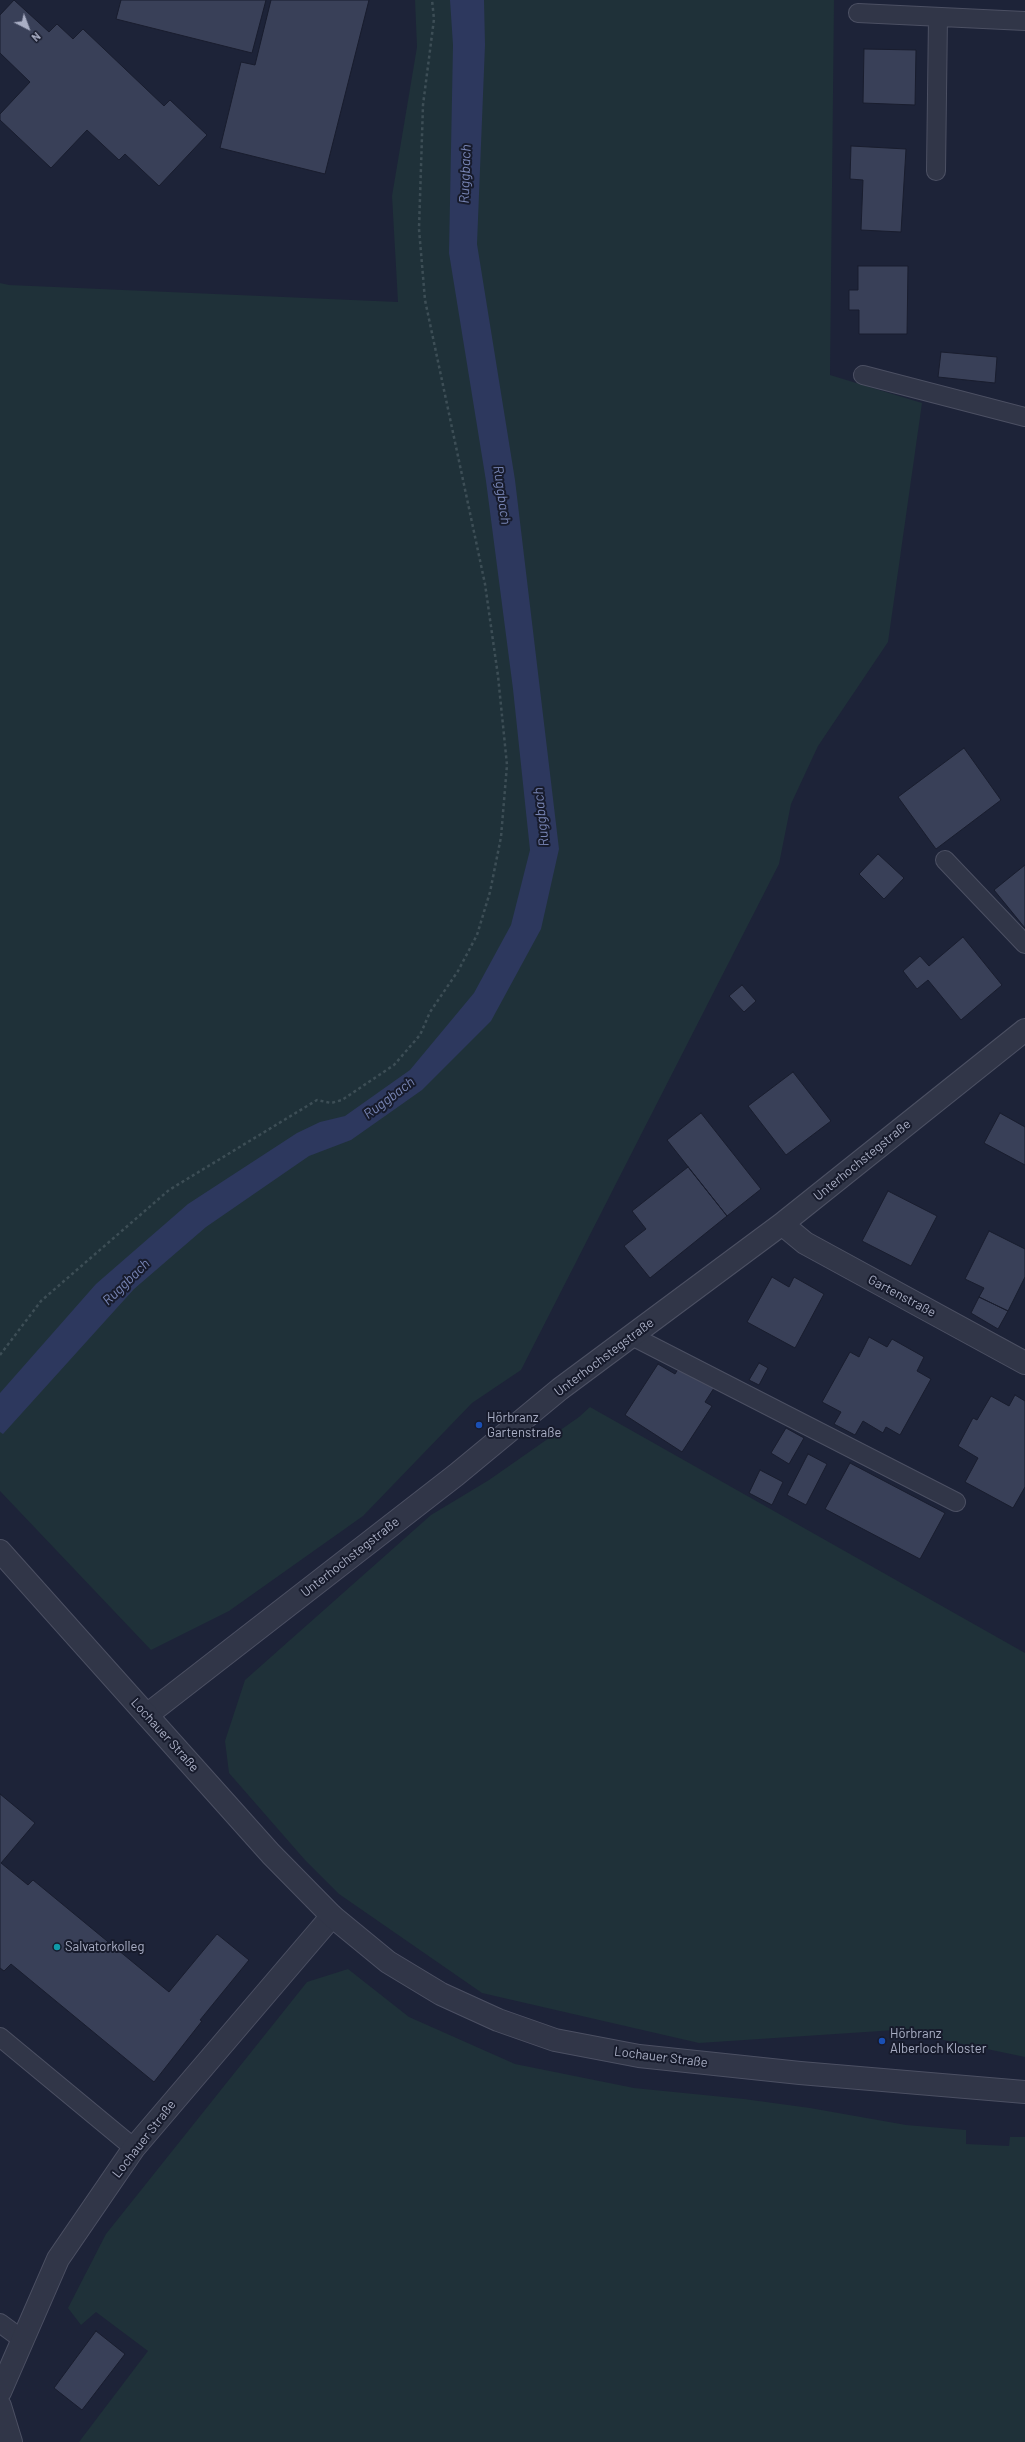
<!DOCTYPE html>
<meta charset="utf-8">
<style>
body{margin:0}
#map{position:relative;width:1025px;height:2442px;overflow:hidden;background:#1d2338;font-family:Barlow,sans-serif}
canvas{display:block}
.north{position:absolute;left:8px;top:8px;width:40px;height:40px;-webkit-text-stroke:3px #171b2c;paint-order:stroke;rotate:138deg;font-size:11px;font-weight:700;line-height:16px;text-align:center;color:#aaafc5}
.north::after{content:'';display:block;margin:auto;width:14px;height:18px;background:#aaafc5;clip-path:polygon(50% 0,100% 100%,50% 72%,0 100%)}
</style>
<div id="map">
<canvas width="1025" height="2442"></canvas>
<div class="north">N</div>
</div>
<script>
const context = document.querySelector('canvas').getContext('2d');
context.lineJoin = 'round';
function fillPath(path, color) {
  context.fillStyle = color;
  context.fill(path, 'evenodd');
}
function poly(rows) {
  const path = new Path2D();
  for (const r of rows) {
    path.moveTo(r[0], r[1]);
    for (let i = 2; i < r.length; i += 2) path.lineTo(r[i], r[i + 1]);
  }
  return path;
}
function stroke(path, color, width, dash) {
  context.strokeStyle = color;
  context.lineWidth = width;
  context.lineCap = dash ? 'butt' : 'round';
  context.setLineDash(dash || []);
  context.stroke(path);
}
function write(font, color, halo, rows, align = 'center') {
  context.font = font + ' Barlow,sans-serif';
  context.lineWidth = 4;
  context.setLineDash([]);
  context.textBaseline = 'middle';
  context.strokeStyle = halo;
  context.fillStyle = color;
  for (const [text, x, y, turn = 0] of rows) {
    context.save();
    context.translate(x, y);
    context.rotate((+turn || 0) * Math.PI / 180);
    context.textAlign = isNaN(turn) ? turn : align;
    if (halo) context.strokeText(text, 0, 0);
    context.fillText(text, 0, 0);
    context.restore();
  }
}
const green = poly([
 [415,0,834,0,830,375,922,403,888,642,818,746,791,804,779,864,521,1370,472,1403,363,1516,229,1611,151,1650,0,1491,0,283,9,285,398,302,392,196,417,47],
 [590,1407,1025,1653,1025,2057,896,2030,699,2043,482,1993,339,1894,305,1860,229,1773,225,1741,245,1680,431,1515,489,1480,579,1417],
 [348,1969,409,2017,515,2064,634,2088,744,2099,810,2108,906,2125,966,2130,966,2144,1009,2146,1010,2137,1025,2137,1025,2442,79,2442,148,2351,96,2312,81,2325,68,2308,106,2234,307,1982]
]);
const water = poly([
 [450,0,484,0,485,45,477,244,515,480,559,849,541,929,491,1021,422,1090,351,1140,309,1156,206,1227,134,1289,3,1434,0,1432,0,1393,96,1284,188,1204,297,1133,320,1122,345,1116,410,1070,474,993,511,925,530,850,513,689,486,481,449,253,453,45]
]);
const building = poly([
 [14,0,49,32,57,24,73,39,83,29,164,106,170,100,207,135,159,186,125,154,119,160,87,130,51,168,0,120,0,114,30,82,0,53,0,15,14,0],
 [121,0,266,0,252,53,116,19,121,0],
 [271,0,369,0,325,174,220,148,241,62,255,65,271,0],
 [864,49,916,50,915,105,863,103,864,49],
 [851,146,906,149,901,232,861,230,863,180,850,179,851,146],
 [858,266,908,266,907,334,859,334,859,310,849,310,849,290,858,290,858,266],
 [941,352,997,357,995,383,938,377,941,352],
 [964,748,1001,800,936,849,898,797,964,748],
 [878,854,904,878,884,899,859,874,878,854],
 [1025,865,1025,928,994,890,1025,865],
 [963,937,1002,985,961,1020,928,980,917,989,903,971,920,956,929,966,963,937],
 [742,985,756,1001,744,1012,729,996,742,985],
 [793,1072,831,1121,786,1155,748,1106,793,1072],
 [701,1113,761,1189,727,1216,667,1140,701,1113],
 [1000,1113,1025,1127,1025,1165,984,1143,1000,1113],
 [688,1167,727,1216,650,1278,624,1246,646,1229,632,1211,688,1167],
 [888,1191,937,1216,911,1266,862,1241,888,1191],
 [989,1231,1025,1249,1025,1277,1008,1311,979,1297,984,1288,965,1279,989,1231],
 [772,1277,789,1287,794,1277,824,1294,795,1348,747,1322,772,1277],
 [979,1297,1008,1311,998,1329,971,1313,979,1297],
 [869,1337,887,1347,892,1339,924,1357,917,1371,931,1379,900,1435,886,1427,883,1433,863,1421,855,1435,834,1424,841,1412,822,1402,850,1352,859,1357,869,1337],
 [759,1363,768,1368,759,1385,749,1380,759,1363],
 [658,1364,675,1374,680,1366,714,1388,705,1402,712,1406,682,1452,625,1415,658,1364],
 [1015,1395,1025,1401,1025,1487,1013,1508,965,1482,978,1458,958,1446,973,1418,977,1420,991,1396,1009,1406,1015,1395],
 [786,1428,804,1438,789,1464,771,1453,786,1428],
 [808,1454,827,1464,806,1505,787,1495,808,1454],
 [850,1463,945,1513,920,1559,825,1509,850,1463],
 [760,1470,783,1482,772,1505,749,1493,760,1470],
 [0,1794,35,1823,1,1863,28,1885,33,1880,169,1992,217,1934,249,1960,200,2020,202,2021,154,2082,11,1964,4,1971,0,1968,0,1794],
 [96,2331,125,2354,82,2410,54,2388,96,2331]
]);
const path = poly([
 [0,1355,41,1301,169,1190,317,1100,331,1103,342,1100,394,1065,420,1035,430,1012,458,971,477,935,490,892,501,837,507,765,498,676,485,584,425,300,419,229,423,105,434,19,432,0]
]);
const service = poly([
 [858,13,1025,21],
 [936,171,938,17],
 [863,375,1025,417],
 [945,860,1025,944],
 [632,1336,956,1502],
 [0,2037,134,2148],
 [0,2323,23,2340]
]);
const minor = poly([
 [782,1224,805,1243,1025,1363],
 [147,1715,456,1475,560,1389,782,1224,1025,1030],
 [0,2392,58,2259,134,2148,332,1916],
 [0,2406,11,2442]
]);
const tertiary = poly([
 [0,1551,271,1854,332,1916,388,1962,441,1994,498,2020,555,2040,639,2056,800,2073,1025,2092]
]);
const markers = [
 [479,1425,4,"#1a4fb4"],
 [57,1947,4,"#0f9aa8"],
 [882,2041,4,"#1a4fb4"]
];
const streetNames = [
 ["Unterhochstegstraße",862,1160,-39],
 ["Gartenstraße",902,1296,28],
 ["Unterhochstegstraße",604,1357,-37],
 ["Unterhochstegstraße",350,1557,-38],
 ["Lochauer Straße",165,1735,48],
 ["Lochauer Straße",661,2057,7],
 ["Lochauer Straße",144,2139,-52]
];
const poiNames = [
 ["Hörbranz",487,1418],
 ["Gartenstraße",487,1433],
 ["Salvatorkolleg",65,1947],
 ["Hörbranz",890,2034],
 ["Alberloch Kloster",890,2049]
];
const waterNames = [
 ["Ruggbach",465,174,-88],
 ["Ruggbach",502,495,82],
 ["Ruggbach",541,817,-96],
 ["Ruggbach",389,1098,-37],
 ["Ruggbach",126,1282,-44]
];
fillPath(green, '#1f3139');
fillPath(water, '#2d385e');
fillPath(building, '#394058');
stroke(building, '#191d2e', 1);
stroke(service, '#4c5063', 20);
stroke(minor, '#4c5063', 24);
stroke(tertiary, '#4c5063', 24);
stroke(path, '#3d4e56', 2.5, [3, 3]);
stroke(service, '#313648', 18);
stroke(minor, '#313648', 22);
stroke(tertiary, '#313648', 22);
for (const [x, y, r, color] of markers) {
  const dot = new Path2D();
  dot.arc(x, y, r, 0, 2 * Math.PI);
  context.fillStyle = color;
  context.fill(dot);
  stroke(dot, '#171b2c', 1.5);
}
write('13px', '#aaafc5', '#171b2c', streetNames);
write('13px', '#aaafc5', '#171b2c', poiNames, 'left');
write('italic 14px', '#7885b5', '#171b2c', waterNames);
</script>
